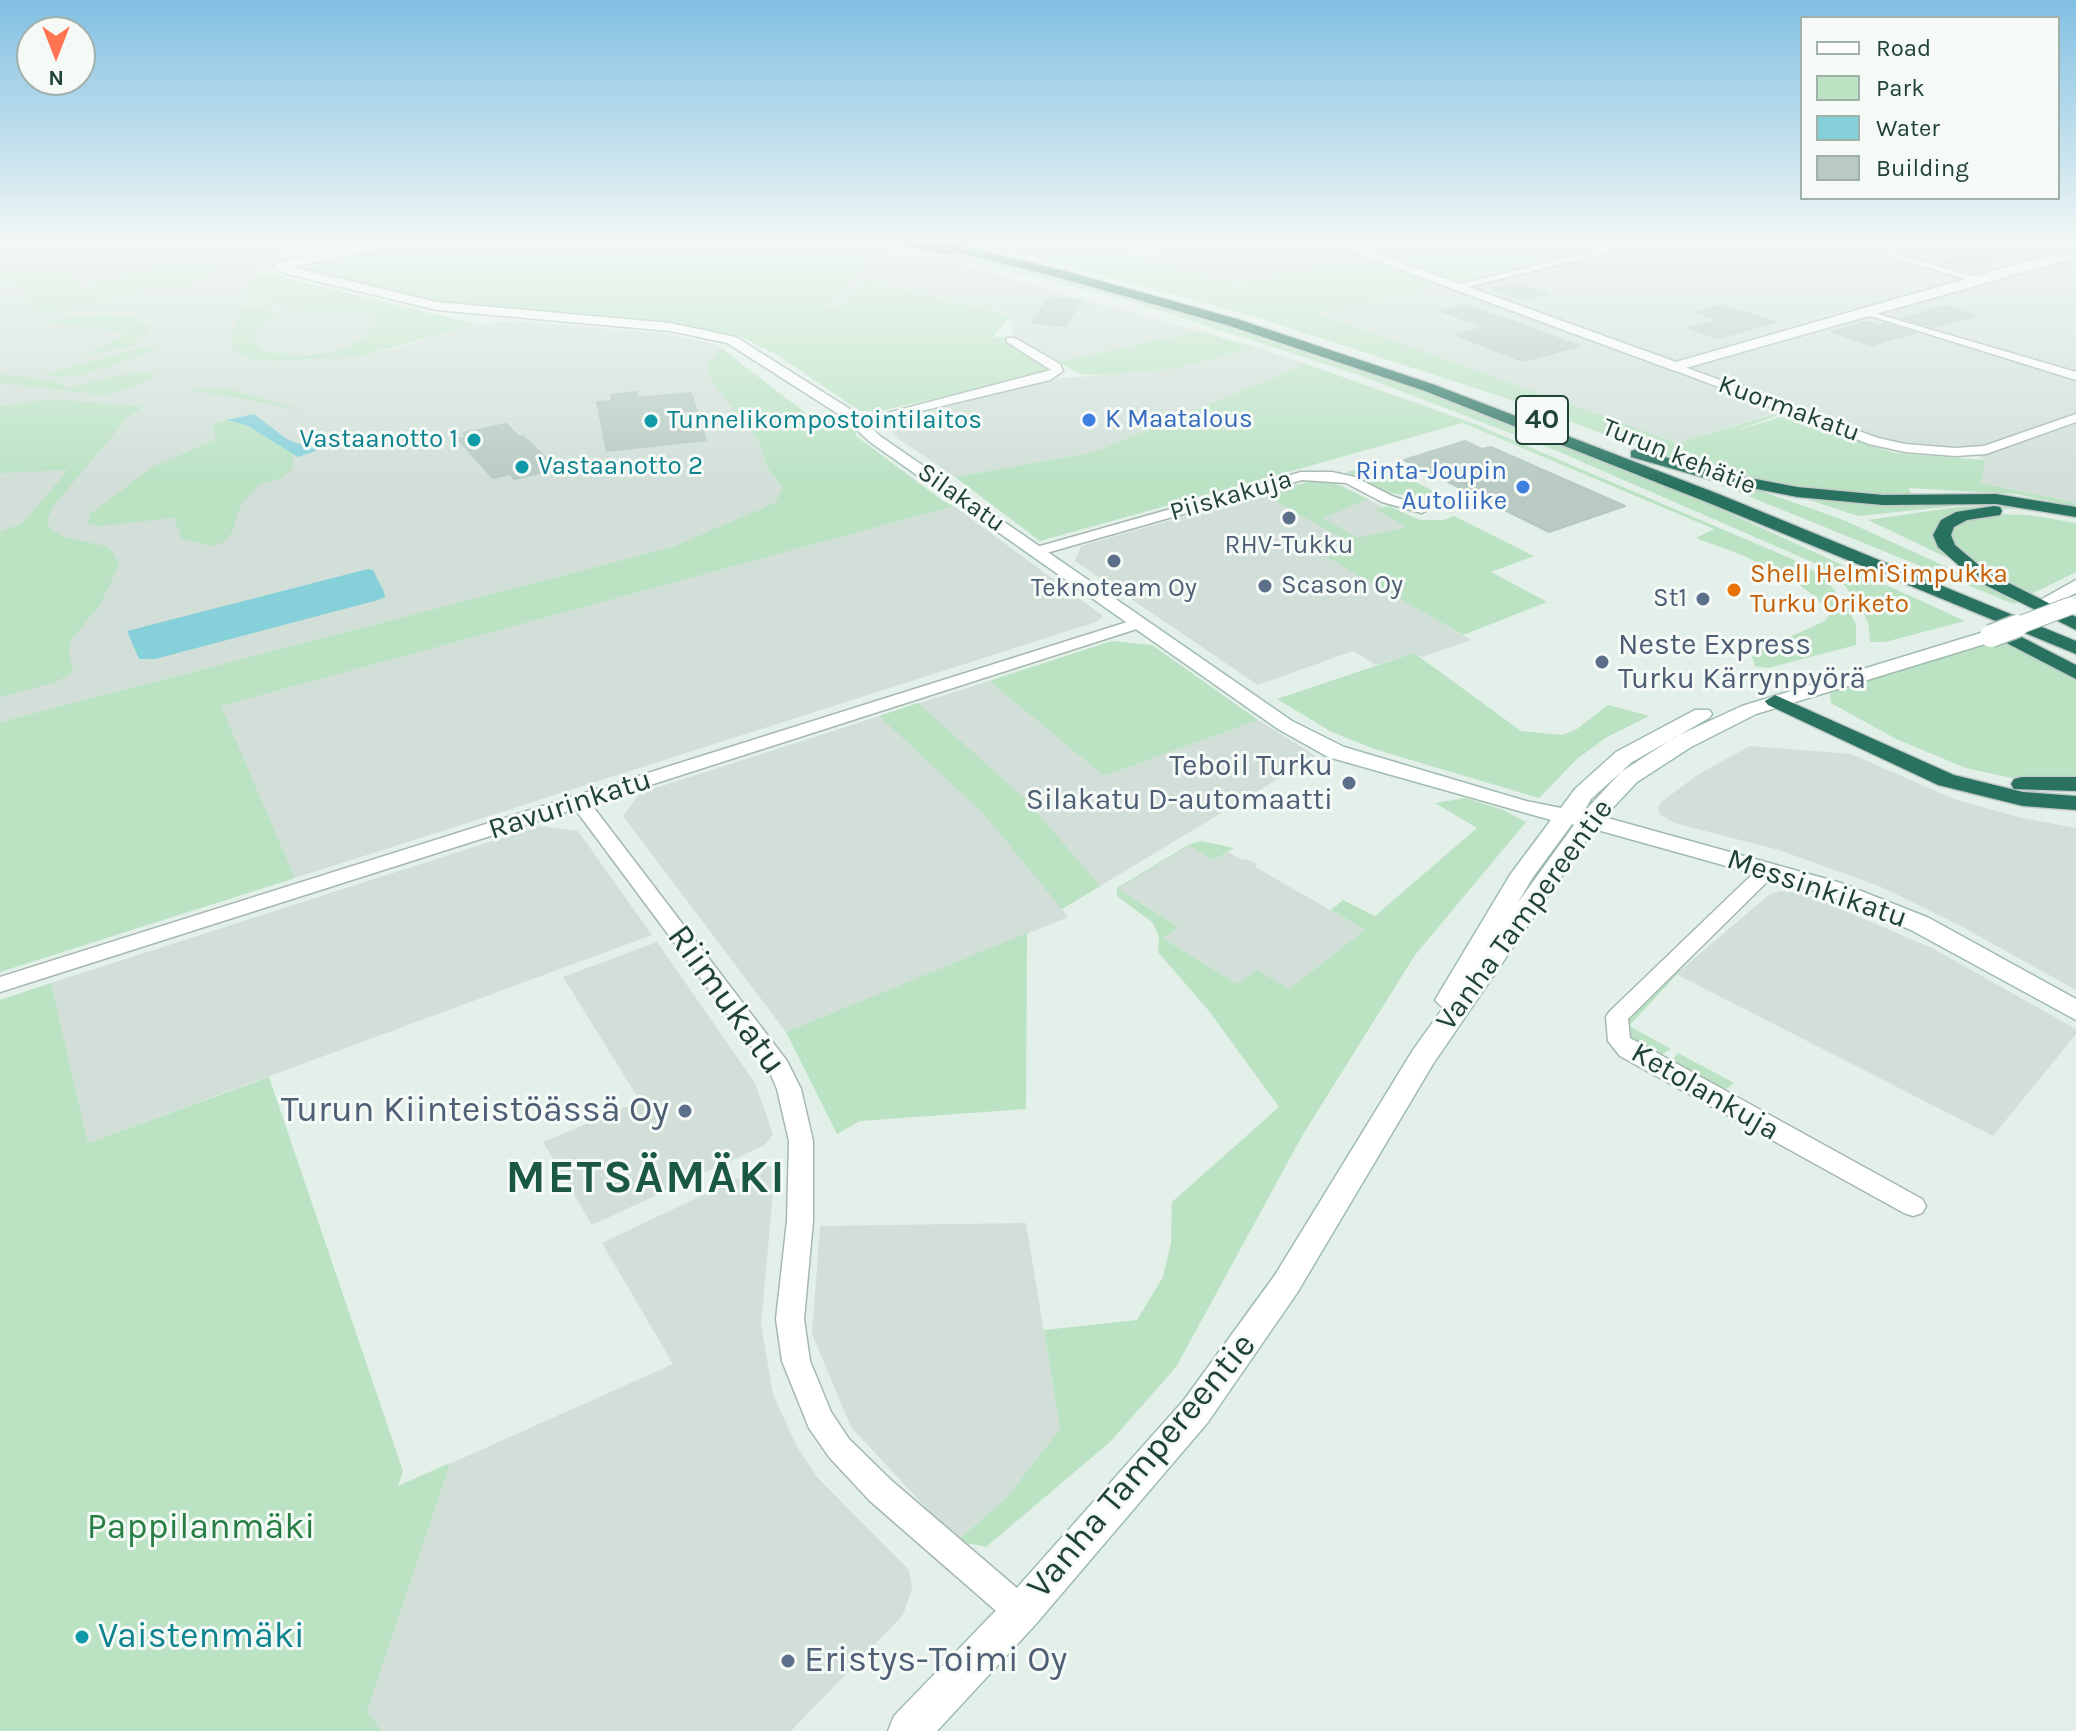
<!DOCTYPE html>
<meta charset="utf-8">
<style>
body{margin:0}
#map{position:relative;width:2076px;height:1731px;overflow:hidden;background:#e3efe9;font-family:Karla,sans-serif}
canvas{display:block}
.legend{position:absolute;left:1800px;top:16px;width:260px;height:184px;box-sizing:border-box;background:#f5faf7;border:2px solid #a0b0ab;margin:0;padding:10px 14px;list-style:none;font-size:24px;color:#214238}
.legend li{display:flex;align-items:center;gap:16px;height:40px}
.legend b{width:40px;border:2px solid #a0b0ab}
.north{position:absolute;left:16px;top:16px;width:80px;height:80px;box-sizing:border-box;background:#f5faf7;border:2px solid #a0b0ab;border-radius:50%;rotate:180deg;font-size:22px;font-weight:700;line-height:32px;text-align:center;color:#214238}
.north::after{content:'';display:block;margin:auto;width:28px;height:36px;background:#ff7451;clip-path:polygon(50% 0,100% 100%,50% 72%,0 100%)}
</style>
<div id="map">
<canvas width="2076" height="1731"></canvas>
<ul class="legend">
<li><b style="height:10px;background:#fff"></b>Road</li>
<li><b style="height:22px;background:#bae2c3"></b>Park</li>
<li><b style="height:22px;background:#86d0d9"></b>Water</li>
<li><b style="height:22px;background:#b8cac2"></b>Building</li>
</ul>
<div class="north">N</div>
</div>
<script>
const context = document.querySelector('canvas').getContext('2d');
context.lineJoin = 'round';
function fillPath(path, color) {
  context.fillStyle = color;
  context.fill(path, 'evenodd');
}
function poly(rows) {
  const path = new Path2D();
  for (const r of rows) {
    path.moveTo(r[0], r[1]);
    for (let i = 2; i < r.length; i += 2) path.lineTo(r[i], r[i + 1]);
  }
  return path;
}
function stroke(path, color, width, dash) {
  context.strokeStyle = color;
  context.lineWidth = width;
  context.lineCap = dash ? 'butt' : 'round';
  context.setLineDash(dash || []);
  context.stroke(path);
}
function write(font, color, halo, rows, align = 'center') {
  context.font = font + ' Karla,sans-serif';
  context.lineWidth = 6;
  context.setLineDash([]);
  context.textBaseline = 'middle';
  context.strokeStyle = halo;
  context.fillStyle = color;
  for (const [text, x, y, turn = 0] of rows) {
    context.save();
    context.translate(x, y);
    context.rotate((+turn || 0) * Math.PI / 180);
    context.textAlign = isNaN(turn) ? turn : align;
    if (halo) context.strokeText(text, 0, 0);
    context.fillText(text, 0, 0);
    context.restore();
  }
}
const built = poly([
 [0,242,330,242,270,256,253,275,246,297,311,311,359,312,379,316,365,337,344,349,312,355,265,352,252,338,263,324,281,313,243,305,248,358,273,361,360,357,408,345,458,326,516,321,661,333,710,343,721,348,709,363,708,376,759,442,767,467,783,488,776,503,672,547,0,722],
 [1197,242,1359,242,1357,244,1360,246,1455,280,1614,244,1690,248,1737,262,1819,242,2076,242,2076,503,1981,483,1984,460,1966,447,1891,442,1794,407,1677,443,1139,257,1199,244],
 [878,251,954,263,1199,331,1056,362,1012,335,1011,316,865,281,839,310,824,307],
 [1258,348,1306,364,1094,452,955,477,900,440,888,427,890,422,1053,379,1172,369],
 [1316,482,1342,486,1416,524,1324,555,1471,640,1422,657,1414,653,1376,665,1353,651,1258,685,1075,561,1081,546,1297,484],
 [954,506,1103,616,1096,622,295,878,220,706],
 [989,681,1104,776,1258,720,1316,756,1062,909,1068,917,786,1032,623,816,640,793],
 [1750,746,1851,754,1954,799,2018,817,2076,828,2076,990,1959,925,1879,886,1779,850,1674,823,1660,814,1658,807,1661,802,1699,774],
 [539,826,578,831,652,935,88,1143,51,983],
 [1189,846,1214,860,1228,852,1243,860,1246,859,1257,864,1255,867,1365,930,1289,989,1237,984,1162,937,1178,926,1118,889],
 [1781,891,1805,894,1932,948,2076,1029,2076,1034,1993,1136,1676,974,1770,894],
 [657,942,755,1083,773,1134,765,1145,592,1225,543,1142,640,1101,563,977],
 [766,1165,775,1169,761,1325,773,1394,796,1445,817,1477,909,1570,912,1588,903,1615,791,1731,309,1731,398,1487,673,1364,602,1243],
 [1026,1223,1060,1429,1007,1497,957,1541,851,1427,812,1334,820,1226]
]);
const green = poly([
 [425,242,835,242,878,251,825,307,839,310,865,281,1011,316,995,334,995,338,1002,336,1052,370,1044,375,879,411,860,411,777,355,738,335,669,322,451,303,307,273,312,267,328,260],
 [863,242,888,242,947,252,1053,275,1205,318,1371,372,1481,411,1685,493,1965,621,1885,642,1870,642,1869,626,1862,609,1845,586,1817,564,1557,451,1359,375,1126,300,948,256],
 [978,242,1092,242,1235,286,1364,258,1428,282,1428,288,1320,312,1297,306,1677,443,1781,412,1784,413,1735,431,1787,415,1894,453,1985,460,1981,483,2076,503,2076,507,2017,494,1908,488,1913,496,1849,494,1750,481,1669,459,1533,407,1252,316],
 [1819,242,1737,262,1690,248,1614,244,1455,280,1356,243],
 [169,264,227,268,181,287,160,285,48,313,29,307,23,284,0,283,0,274,18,275,56,269,72,272,78,287,83,288],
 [266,273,429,313,477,323,360,357,272,361,248,358,232,349,232,337,243,305,282,313,263,324,253,338,265,352,312,355,344,349,365,337,379,317,359,312,311,311,246,297,253,275],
 [102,314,135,318,151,328,133,345,79,358,129,333,41,321],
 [1199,331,1258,348,1172,369,1116,374,1083,375,1056,362],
 [151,345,158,349,90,373,64,377,41,375],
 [721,348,811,417,840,421,856,428,856,436,943,501,954,506,221,706,295,878,0,972,0,722,672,547,775,503,783,488,767,467,759,442,708,376,709,363],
 [1306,364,1475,424,1799,562,1824,577,1849,609,1856,625,1856,645,1768,668,1755,666,1752,657,1756,652,1825,621,1829,615,1817,598,1791,579,1742,555,1696,538,1714,529,1463,423,1040,541,955,477,1094,452],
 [149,372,156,375,129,389,103,395,0,383,0,374,56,381,69,388,115,376],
 [199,387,236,391,302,410,192,390],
 [54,399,143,407,128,417,55,504,47,519,50,529,65,537,105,546,112,551,119,564,100,605,71,640,69,651,73,672,56,682,0,697,0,532,23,523,68,470,0,473,0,406],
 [227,420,247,426,286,447,293,455,293,468,281,478,259,485,249,495,240,507,232,532,224,542,212,546,182,539,174,518,98,526,88,523,90,514,151,468,216,439,212,424],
 [1377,464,1403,475,1466,509,1454,507,1439,499,1389,493,1347,472],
 [1694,474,1755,489,1841,519,2022,601,2014,604],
 [1309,482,1336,484,1368,499,1323,518,1358,538,1407,527,1375,509,1389,506,1420,520,1444,520,1454,516,1534,556,1491,572,1547,602,1463,635,1323,555,1353,544,1262,494],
 [1791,494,1984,503,1858,516],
 [1994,506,2026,509,1983,508,1964,511,1942,519,1933,531,1934,537,1948,558,1868,520,1958,507],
 [1998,514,2029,515,2076,523,2076,572,2027,596,1984,574,1951,542,1951,529,1960,521],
 [2006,640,2076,677,2076,781,2016,779,1966,768,1896,739,1831,703,1830,694,1843,684],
 [1112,641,1152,645,1258,720,1104,776,989,681],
 [1414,653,1521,731,1562,735,1577,729,1608,705,1649,716,1607,737,1578,758,1539,798,1374,749,1330,731,1277,699],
 [918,703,1026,800,1100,886,1062,909,983,813,879,716],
 [1466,798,1503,810,1526,822,1415,955,1302,1136,1176,1367,1110,1442,986,1547,957,1541,1007,1497,1060,1429,1044,1330,1137,1320,1163,1277,1171,1243,1172,1202,1279,1107,1209,1011,1158,952,1159,936,1152,922,1117,896,1117,888,1190,844,1201,841,1234,848,1214,860,1189,846,1118,889,1179,927,1163,938,1237,984,1257,970,1289,989,1365,930,1331,910,1343,900,1375,916,1477,828,1435,803],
 [1027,933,1026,1109,860,1121,837,1134,786,1032],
 [1676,968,1681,970,1629,1026,1671,1049,1661,1055,1629,1041,1627,1021],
 [51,983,88,1143,269,1077,403,1471,398,1486,450,1463,367,1711,381,1731,0,1731,0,1000],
 [1678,1053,1734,1083,1723,1091,1670,1063]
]);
const water = poly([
 [254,414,288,440,318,450,298,457,248,426,227,420],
 [368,569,373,570,384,592,385,597,378,600,155,659,139,659,127,631]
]);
const building = poly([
 [1192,242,1257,242,1257,249,1224,256,1192,242],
 [1974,253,2000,260,1968,269,1943,262,1974,253],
 [1518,284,1548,294,1524,300,1494,289,1518,284],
 [1049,298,1081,300,1065,326,1031,323,1049,298],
 [1464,305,1514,322,1579,346,1523,361,1456,335,1485,327,1441,311,1464,305],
 [1723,305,1775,322,1718,338,1689,328,1720,320,1697,312,1723,305],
 [1945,306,1977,316,1933,327,1903,318,1945,306],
 [1867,322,1878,326,1885,324,1914,333,1872,345,1832,332,1867,322],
 [636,392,637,398,691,393,706,440,607,451,597,402,612,401,611,395,636,392],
 [506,424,519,437,523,436,557,469,514,479,510,474,493,478,458,439,467,437,463,433,506,424],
 [1465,441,1482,449,1491,447,1625,506,1549,532,1404,460,1465,441]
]);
const street = poly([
 [1840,242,1857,242,1982,279,1973,281,1840,242],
 [1609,247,1612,252,1454,290,1449,287,1609,247],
 [1864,310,2076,372,2076,380,1864,314,1864,310],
 [1007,338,1015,338,1060,364,1063,371,1050,380,859,426,853,422,1051,370,1007,342,1007,338],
 [1671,365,1679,365,1878,438,1905,444,1955,448,1984,446,2076,414,2076,422,1986,454,1955,456,1905,452,1869,444,1671,369,1671,365],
 [1301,472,1332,472,1355,477,1392,496,1429,509,1422,513,1382,502,1346,483,1302,480,1043,554,1033,554,1031,551,1033,548,1301,472],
 [1140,618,1148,623,1146,626,591,804,787,1061,801,1089,813,1141,813,1221,804,1319,810,1361,831,1412,849,1439,892,1481,1032,1601,1037,1612,1032,1623,1021,1628,1010,1623,870,1501,829,1457,809,1428,782,1361,776,1319,787,1221,789,1141,777,1089,769,1070,575,809,0,992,0,977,1140,618],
 [1769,863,1779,869,1776,873,1628,1019,1630,1038,1922,1199,1926,1206,1922,1213,1913,1216,1904,1213,1620,1056,1608,1041,1606,1017,1609,1012,1762,865,1769,863]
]);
const secondary = poly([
 [389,242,417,242,292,267,437,302,670,323,736,337,853,411,880,436,1292,721,1344,747,1526,801,1561,808,1575,789,1616,752,1695,710,1709,710,1712,714,1709,718,1632,762,1591,799,1583,813,1621,772,1675,737,1742,706,1984,632,1998,632,2001,636,1998,640,1756,714,1691,747,1637,782,1604,817,1841,883,1929,918,2076,999,2076,1020,1911,930,1823,893,1594,829,1433,1064,1297,1293,1208,1422,1035,1625,937,1731,888,1731,894,1716,1007,1599,1184,1400,1275,1275,1413,1050,1443,1008,1435,1000,1510,875,1551,820,1328,757,1278,729,870,442,843,417,727,343,670,331,437,310,287,274,273,266,282,261,389,242],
 [1572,824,1574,825,1517,904,1533,877,1572,824],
 [1326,242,1344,242,1676,362,2035,259,2068,254,2074,258,1675,371,1326,242],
 [2076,580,2076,593,2051,605,2042,599,2076,580]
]);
const highway = poly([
 [892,242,947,242,1065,271,1237,319,1435,385,1721,495,2076,641,2076,654,1709,503,1425,391,1227,325,1057,277,953,251,947,255,892,242],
 [1637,449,1714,471,1797,487,1883,495,1996,494,2076,507,2076,517,1996,504,1883,505,1797,497,1712,480,1631,457,1631,451,1637,449],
 [1994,506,2000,507,2002,511,2000,515,1967,520,1954,527,1951,535,1955,545,1987,572,2076,617,2076,630,1975,580,1938,547,1933,535,1941,520,1956,512,1994,506],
 [2000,626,2076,665,2076,679,1993,636,1990,632,2000,626],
 [1775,695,1954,775,2023,792,2076,796,2076,810,2023,806,1938,785,1768,705,1765,701,1775,695],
 [2022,777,2076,777,2076,791,2014,789,2011,784,2014,779,2022,777]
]);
const secondaryBridgeFar1 = poly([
 [2012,628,2070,606]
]);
const secondaryBridge = poly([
 [1991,636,2017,626]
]);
const markers = [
 [1089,420,8,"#3f7fe0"],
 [651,421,8,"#0f9aa8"],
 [474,440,8,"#0f9aa8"],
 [522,467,8,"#0f9aa8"],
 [1523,487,8,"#3f7fe0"],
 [1289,518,8,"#5c6f8a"],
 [1114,561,8,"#5c6f8a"],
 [1265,586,8,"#5c6f8a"],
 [1734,590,8,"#e8710a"],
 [1703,599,8,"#5c6f8a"],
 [1602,662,8,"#5c6f8a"],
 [1349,783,8,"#5c6f8a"],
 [685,1111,8,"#5c6f8a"],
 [82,1637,8,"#0f9aa8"],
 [788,1661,8,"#5c6f8a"]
];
const farStreetnames = [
 ["Kuormakatu",1789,409,20],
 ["Turun kehätie",1679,457,22],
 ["Piiskakuja",1231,496,-16],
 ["Silakatu",961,498,35]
];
const farShopnames = [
 ["K Maatalous",1105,420],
 ["Rinta-Joupin",1507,472,"right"],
 ["Autoliike",1507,502,"right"]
];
const farCulturenames = [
 ["Tunnelikompostointilaitos",667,421],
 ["Vastaanotto 1",458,440,"right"],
 ["Vastaanotto 2",538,467]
];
const farServicenames = [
 ["RHV-Tukku",1289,546],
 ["Scason Oy",1281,586,"left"],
 ["Teknoteam Oy",1114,589],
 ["St1",1687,599,"right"]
];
const farFoodnames = [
 ["Shell HelmiSimpukka",1750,575],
 ["Turku Oriketo",1750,605]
];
const shields = [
 [1542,420,52]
];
const shieldNames = [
 ["40",1542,420]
];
const serviceNames = [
 ["Neste Express",1618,645],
 ["Turku Kärrynpyörä",1618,679],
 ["Teboil Turku",1333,766,"right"],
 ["Silakatu D-automaatti",1333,800,"right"]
];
const streetNames = [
 ["Ravurinkatu",570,805,-18],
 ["Messinkikatu",1817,889,19],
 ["Vanha Tampereentie",1525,915,-54],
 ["Ketolankuja",1705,1092,30]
];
const nearStreetnames = [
 ["Riimukatu",726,1000,54],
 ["Vanha Tampereentie",1142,1466,-50]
];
const nearServicenames = [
 ["Turun Kiinteistöässä Oy",669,1111],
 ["Eristys-Toimi Oy",804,1661,"left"]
];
const nearParknames = [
 ["Pappilanmäki",201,1528]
];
const nearCulturenames = [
 ["Vaistenmäki",98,1637]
];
const nearDistrictnames = [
 ["METSÄMÄKI",646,1179]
];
fillPath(built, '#d1dfd8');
fillPath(green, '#bae2c3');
fillPath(water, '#86d0d9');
fillPath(building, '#b8cac2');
stroke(building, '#b5c9c0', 2);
stroke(street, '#a5b8b0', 3);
stroke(secondary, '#a0bcb1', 3);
stroke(highway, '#c1cac7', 3);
fillPath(street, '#fff');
fillPath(secondary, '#fff');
fillPath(highway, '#297260');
stroke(secondaryBridgeFar1, '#a0bcb1', 19, []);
stroke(secondaryBridge, '#a0bcb1', 25, []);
stroke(secondaryBridgeFar1, '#fff', 17);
stroke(secondaryBridge, '#fff', 22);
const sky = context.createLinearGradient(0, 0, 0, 485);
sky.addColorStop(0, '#81bfe2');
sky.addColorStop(0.5, '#f2f8f5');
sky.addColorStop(1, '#f2f8f500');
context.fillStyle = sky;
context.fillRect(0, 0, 2076, 485);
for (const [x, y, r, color] of markers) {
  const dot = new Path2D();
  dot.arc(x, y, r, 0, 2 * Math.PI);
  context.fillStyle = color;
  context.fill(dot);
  stroke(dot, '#f5faf7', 3);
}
write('26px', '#214238', '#f5faf7', farStreetnames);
write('26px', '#366cbe', '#f5faf7', farShopnames, 'left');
write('26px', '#0d838f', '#f5faf7', farCulturenames, 'left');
write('26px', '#4e5e75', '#f5faf7', farServicenames);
write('26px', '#c56008', '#f5faf7', farFoodnames, 'left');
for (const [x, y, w] of shields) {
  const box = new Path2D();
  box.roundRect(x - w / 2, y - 24, w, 48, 6);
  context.fillStyle = '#f5faf7';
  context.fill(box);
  stroke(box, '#214238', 2);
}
write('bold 28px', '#214238', null, shieldNames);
write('30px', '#4e5e75', '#f5faf7', serviceNames, 'left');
write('30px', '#214238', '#f5faf7', streetNames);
write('36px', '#214238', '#f5faf7', nearStreetnames);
write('36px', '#4e5e75', '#f5faf7', nearServicenames, 'right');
write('36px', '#267e44', '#f5faf7', nearParknames);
write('36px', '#0d838f', '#f5faf7', nearCulturenames, 'left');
context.letterSpacing = '2px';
write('bold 46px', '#1a5745', '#f5faf7', nearDistrictnames);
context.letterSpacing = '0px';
</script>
